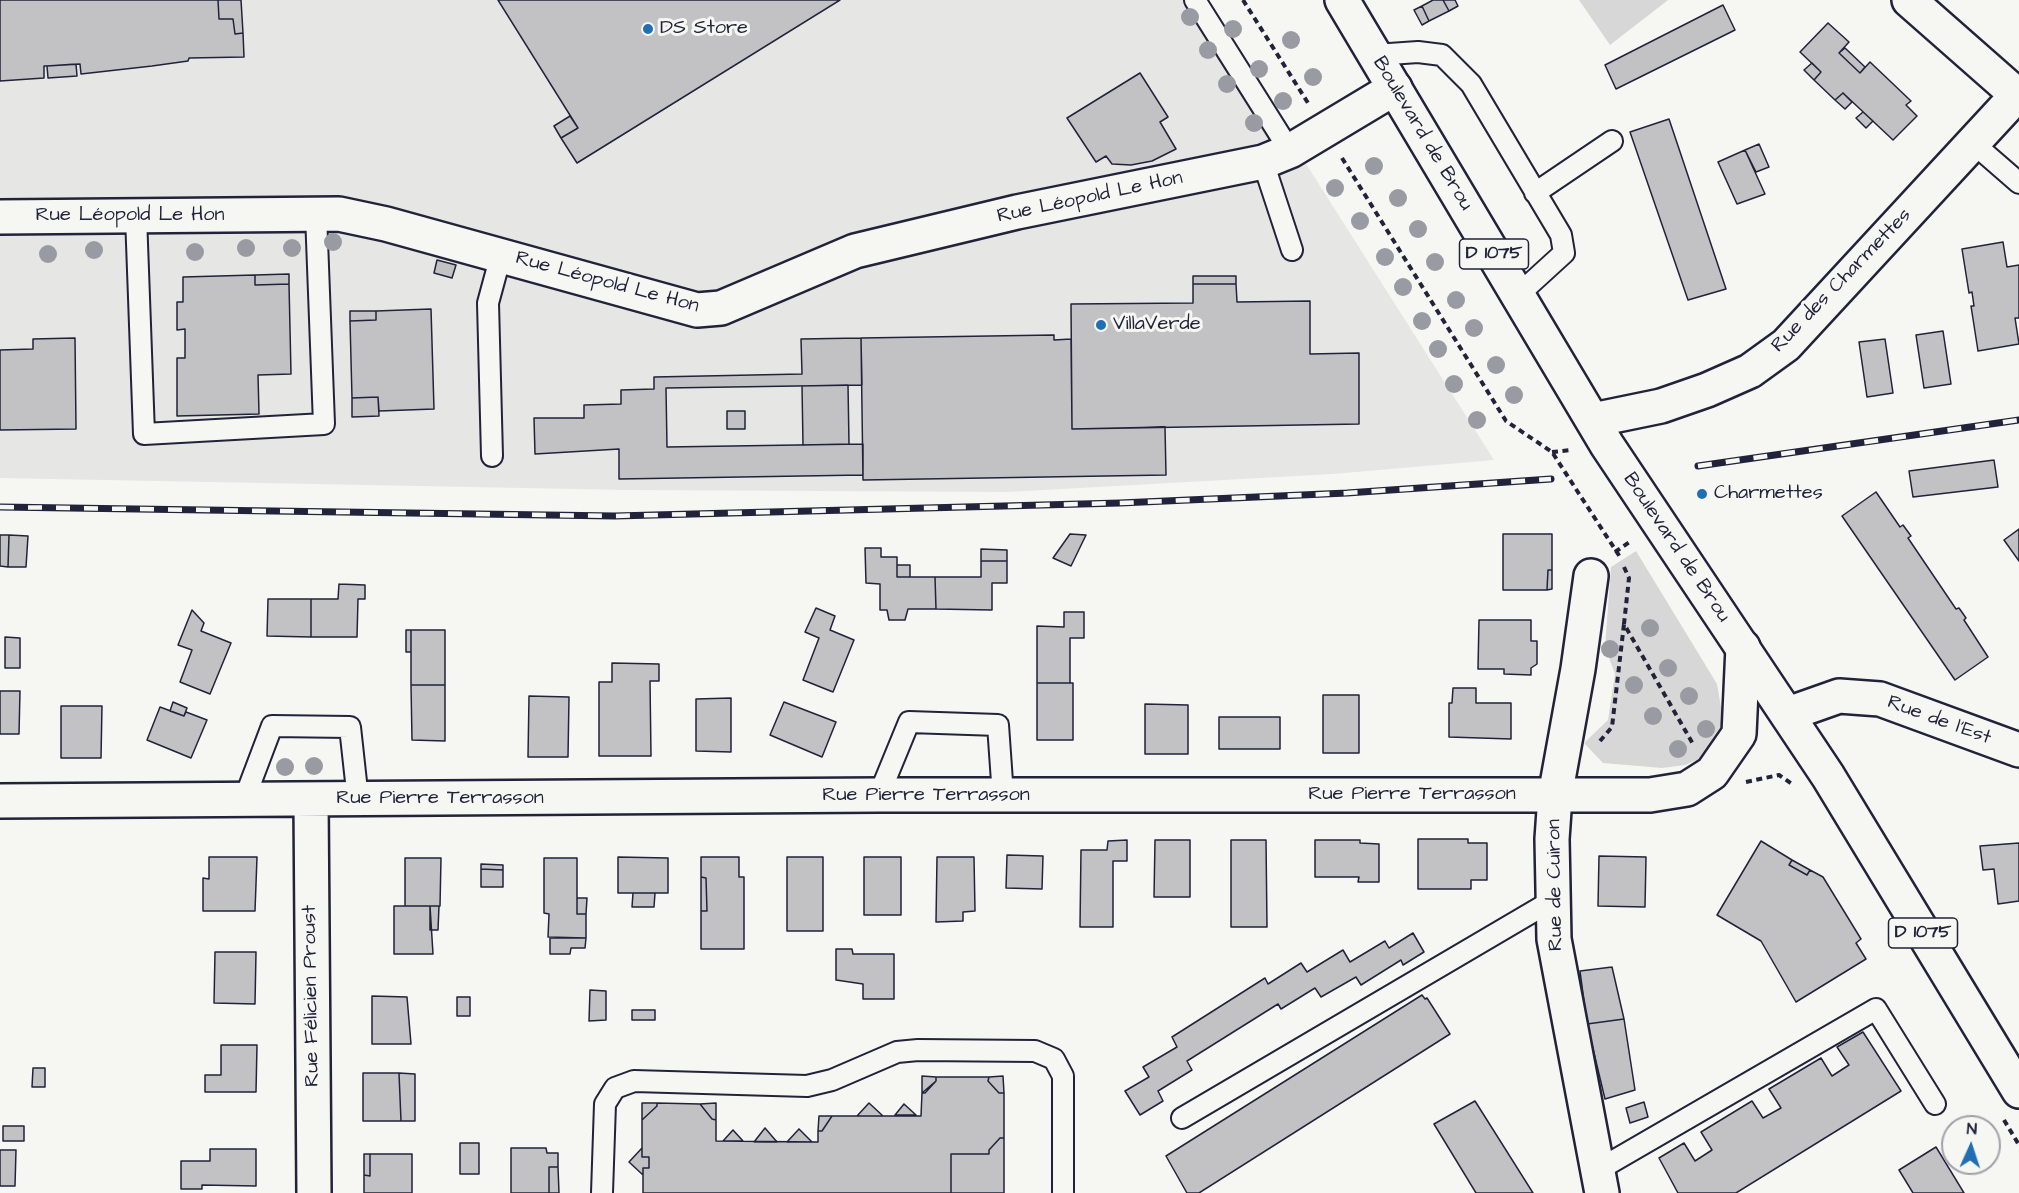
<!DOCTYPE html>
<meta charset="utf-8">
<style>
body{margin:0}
#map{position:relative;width:2019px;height:1193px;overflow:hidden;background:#f6f6f2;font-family:"Architects Daughter",sans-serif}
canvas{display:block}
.north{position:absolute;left:1941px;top:1115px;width:60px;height:60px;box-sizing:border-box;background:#f6f6f2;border:2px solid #a1a1a9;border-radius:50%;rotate:3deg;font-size:16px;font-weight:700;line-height:24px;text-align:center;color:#22223b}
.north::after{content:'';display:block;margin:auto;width:21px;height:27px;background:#1f6fb2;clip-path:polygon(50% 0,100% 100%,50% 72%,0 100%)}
</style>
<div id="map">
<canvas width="2019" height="1193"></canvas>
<div class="north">N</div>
</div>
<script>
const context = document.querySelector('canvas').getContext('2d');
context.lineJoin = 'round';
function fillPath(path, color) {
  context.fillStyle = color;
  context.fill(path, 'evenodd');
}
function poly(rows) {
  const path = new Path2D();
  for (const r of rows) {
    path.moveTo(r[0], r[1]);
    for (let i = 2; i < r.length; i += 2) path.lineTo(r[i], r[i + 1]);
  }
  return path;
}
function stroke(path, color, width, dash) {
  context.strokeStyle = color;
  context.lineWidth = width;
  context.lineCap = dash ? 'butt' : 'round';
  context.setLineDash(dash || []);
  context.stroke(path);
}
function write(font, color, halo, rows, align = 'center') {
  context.font = font + ' "Architects Daughter",sans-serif';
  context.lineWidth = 6;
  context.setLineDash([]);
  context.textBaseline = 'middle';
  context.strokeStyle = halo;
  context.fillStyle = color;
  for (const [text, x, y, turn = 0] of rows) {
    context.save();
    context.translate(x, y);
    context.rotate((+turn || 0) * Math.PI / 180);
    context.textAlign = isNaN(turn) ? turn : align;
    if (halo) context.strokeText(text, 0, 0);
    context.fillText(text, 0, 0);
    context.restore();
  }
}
const built = poly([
 [0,0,1202,0,1494,460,1333,474,1007,492,628,490,0,478]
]);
const green = poly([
 [1579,0,1668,0,1610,45],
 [1636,551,1717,684,1725,731,1713,753,1685,765,1662,768,1603,763,1584,743,1608,720,1615,674,1605,647,1611,567]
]);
const building = poly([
 [0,0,218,0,219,19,233,19,235,34,243,33,244,57,189,58,188,61,152,66,81,74,80,64,47,66,44,66,44,78,0,81,0,0],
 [218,0,241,0,243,33,235,34,233,19,219,19,218,0],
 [498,0,840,0,577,163,561,138,578,128,498,0],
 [1433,0,1443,0,1449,11,1429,21,1422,6,1433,0],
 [1443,0,1455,0,1458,6,1449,11,1443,0],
 [1723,5,1735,30,1616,89,1605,65,1723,5],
 [1422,6,1429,21,1422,25,1414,10,1422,6],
 [1828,23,1849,42,1839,53,1860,73,1870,62,1911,101,1906,105,1917,116,1893,140,1843,93,1835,100,1814,80,1821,72,1800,52,1828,23],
 [1845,48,1865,67,1860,73,1839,53,1845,48],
 [1812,63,1821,72,1814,80,1804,70,1812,63],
 [76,64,77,76,48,78,47,66,76,64],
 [1140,73,1168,117,1160,122,1176,149,1152,161,1131,165,1112,164,1106,156,1096,162,1067,118,1140,73],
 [1843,93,1852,102,1845,109,1835,100,1843,93],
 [1863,112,1873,121,1866,128,1856,118,1863,112],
 [570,116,578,128,561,138,554,126,570,116],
 [1669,119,1726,289,1688,300,1630,132,1669,119],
 [1759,144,1769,167,1756,172,1745,150,1759,144],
 [1745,150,1765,194,1737,204,1718,162,1745,150],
 [2003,242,2007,267,2019,265,2019,318,2015,318,2019,344,1978,351,1971,306,1974,306,1972,292,1969,293,1962,249,2003,242],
 [437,260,456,265,452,278,434,273,437,260],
 [289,274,289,284,255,285,255,275,289,274],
 [255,275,255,285,289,284,291,374,258,375,259,414,177,416,177,358,185,358,185,329,177,330,177,302,183,302,183,277,255,275],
 [1193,276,1236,276,1236,284,1193,284,1193,276],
 [1193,284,1236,284,1237,302,1310,301,1310,354,1359,353,1359,424,1072,429,1071,304,1193,303,1193,284],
 [431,309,434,409,379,411,378,397,352,398,350,321,376,320,376,311,431,309],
 [350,311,376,311,376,320,350,321,350,311],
 [1943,331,1951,384,1924,388,1916,335,1943,331],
 [1054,335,1054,340,1071,339,1072,429,1165,427,1166,475,863,480,861,338,1054,335],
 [75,338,76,429,0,430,0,350,33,349,33,339,75,338],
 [861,338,862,385,666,388,667,447,863,444,863,475,619,479,619,449,535,454,534,418,584,418,584,405,621,404,621,390,654,389,654,377,802,374,801,339,861,338],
 [1885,339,1893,393,1867,397,1859,342,1885,339],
 [848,385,849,444,803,445,802,386,848,385],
 [378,397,379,416,352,417,352,398,378,397],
 [727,411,745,411,745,429,727,429,727,411],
 [1994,460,1998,487,1913,497,1909,471,1994,460],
 [1876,492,1900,527,1903,525,1911,536,1908,538,1956,609,1959,608,1966,618,1964,620,1988,657,1955,680,1842,516,1876,492],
 [2019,529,2019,561,2004,540,2019,529],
 [1070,534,1086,535,1071,566,1053,558,1070,534],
 [1503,534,1552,534,1552,570,1548,570,1547,590,1503,590,1503,534],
 [0,535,9,535,8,567,0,566,0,535],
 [9,535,28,536,26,567,8,567,9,535],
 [865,548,881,548,881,557,897,557,897,577,935,577,936,609,908,609,905,620,889,620,887,610,880,610,880,584,866,583,865,548],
 [981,549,1007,550,1007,561,981,561,981,549],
 [981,561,1007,561,1007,583,992,583,992,610,936,609,935,577,981,577,981,561],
 [897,565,910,565,910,577,897,577,897,565],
 [1548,570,1552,570,1552,589,1547,590,1548,570],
 [339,584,365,585,365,599,358,599,357,637,311,637,311,599,338,599,339,584],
 [268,599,311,599,311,637,267,636,268,599],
 [816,608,835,616,830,630,854,640,833,692,803,680,819,638,805,632,816,608],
 [192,610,204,623,201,631,231,643,210,694,180,682,192,650,178,645,192,610],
 [1064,612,1084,612,1084,638,1070,638,1070,683,1037,683,1037,626,1064,627,1064,612],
 [1479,620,1531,620,1531,641,1537,641,1537,664,1531,668,1531,675,1504,674,1504,669,1478,669,1479,620],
 [406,630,411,630,411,652,406,652,406,630],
 [411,630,445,630,445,685,411,685,411,630],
 [5,637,20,638,20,668,5,668,5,637],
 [612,663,659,664,659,681,650,681,651,756,599,756,599,682,612,682,612,663],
 [1037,683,1073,683,1073,740,1037,740,1037,683],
 [411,685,445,685,445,741,412,740,411,685],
 [1453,688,1476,688,1476,703,1511,703,1511,739,1449,737,1449,703,1452,703,1453,688],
 [0,691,20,691,19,734,0,734,0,691],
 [1323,695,1359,695,1359,753,1323,753,1323,695],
 [529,696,569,697,568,757,528,757,529,696],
 [731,698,731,752,696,751,696,699,731,698],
 [173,702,187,708,184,716,170,711,173,702],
 [784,702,836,722,822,757,770,735,784,702],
 [1145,704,1188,705,1188,754,1145,754,1145,704],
 [61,706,102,706,101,758,61,758,61,706],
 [160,707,184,716,186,712,207,720,191,758,147,740,160,707],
 [1219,717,1280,717,1280,749,1219,749,1219,717],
 [1418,839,1468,839,1468,843,1487,843,1487,880,1471,880,1471,889,1418,889,1418,839],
 [1127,840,1127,861,1113,861,1113,927,1080,927,1081,850,1107,850,1108,841,1127,840],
 [1155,840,1190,840,1190,897,1154,897,1155,840],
 [1231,840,1266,840,1267,927,1231,927,1231,840],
 [1315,840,1360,840,1360,843,1379,844,1379,882,1358,882,1359,877,1315,877,1315,840],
 [1761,841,1792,860,1789,865,1807,875,1810,870,1823,877,1861,939,1856,943,1866,959,1796,1002,1761,941,1717,915,1761,841],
 [2019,843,2019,901,1998,904,1994,869,1983,870,1980,846,2019,843],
 [1007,855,1043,856,1042,889,1006,888,1007,855],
 [1599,856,1646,857,1645,907,1598,906,1599,856],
 [209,857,257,857,255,911,203,911,203,878,209,879,209,857],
 [618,857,668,858,668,893,618,893,618,857],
 [701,857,739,857,739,877,744,877,744,949,701,949,701,911,707,911,706,878,701,877,701,857],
 [787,857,823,857,823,931,787,931,787,857],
 [864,857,901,857,901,915,864,915,864,857],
 [937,857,974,857,975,911,963,912,963,921,936,922,937,857],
 [405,858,441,858,440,906,405,906,405,858],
 [544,858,577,858,577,914,586,914,586,938,548,937,549,914,544,913,544,858],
 [1792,860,1810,870,1807,875,1789,865,1792,860],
 [481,864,503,865,503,870,481,869,481,864],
 [481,869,503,870,503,887,481,887,481,869],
 [701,877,706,878,707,911,701,911,701,877],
 [633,893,655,893,654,907,632,907,633,893],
 [577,898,587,898,586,914,577,914,577,898],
 [394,906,430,906,433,954,394,954,394,906],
 [430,906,439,906,438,930,430,930,430,906],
 [1413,933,1424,952,1403,965,1401,960,1361,985,1356,977,1321,997,1315,988,1281,1009,1278,1004,1187,1061,1192,1070,1158,1091,1163,1101,1140,1115,1125,1091,1149,1077,1143,1067,1177,1047,1172,1037,1265,978,1268,984,1301,963,1307,972,1343,950,1350,962,1385,941,1389,948,1413,933],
 [550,938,586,938,585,948,571,948,570,954,550,954,550,938],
 [836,949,852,949,853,954,894,954,894,999,863,999,863,984,836,980,836,949],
 [215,952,256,952,255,1004,214,1003,215,952],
 [1612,967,1624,1019,1587,1024,1580,971,1612,967],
 [590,990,606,991,606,1020,589,1021,590,990],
 [1422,995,1425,999,1427,998,1450,1034,1199,1193,1187,1193,1166,1156,1422,995],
 [372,996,407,997,411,1044,372,1044,372,996],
 [457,997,470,997,470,1016,457,1016,457,997],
 [632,1010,655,1010,655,1020,632,1020,632,1010],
 [1624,1019,1635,1090,1605,1099,1587,1024,1624,1019],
 [1863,1032,1901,1091,1736,1193,1678,1193,1659,1158,1684,1143,1695,1161,1712,1150,1701,1132,1752,1101,1763,1118,1781,1108,1769,1089,1821,1058,1832,1076,1849,1065,1837,1047,1863,1032],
 [221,1045,257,1045,256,1092,205,1092,205,1075,221,1075,221,1045],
 [33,1068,45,1068,45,1087,32,1087,33,1068],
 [363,1073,399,1073,401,1121,363,1121,363,1073],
 [399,1073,415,1074,415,1121,401,1121,399,1073],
 [922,1076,936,1077,936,1081,925,1093,922,1093,922,1076],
 [1003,1076,1004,1093,999,1093,988,1081,989,1077,1003,1076],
 [936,1077,989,1077,988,1081,999,1093,1004,1093,1004,1138,1000,1138,989,1150,989,1154,951,1154,951,1193,643,1193,643,1168,649,1168,649,1157,642,1157,642,1120,657,1106,657,1103,700,1104,712,1119,716,1120,716,1141,818,1142,818,1131,822,1131,832,1116,921,1116,922,1093,936,1081,936,1077],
 [1475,1101,1533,1193,1476,1193,1434,1124,1475,1101],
 [1644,1102,1648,1117,1630,1123,1626,1108,1644,1102],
 [642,1103,657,1103,657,1106,642,1120,642,1103],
 [716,1103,716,1120,712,1119,700,1104,716,1103],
 [869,1103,883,1116,857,1116,869,1103],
 [904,1104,916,1115,895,1115,904,1104],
 [819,1116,832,1116,822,1131,818,1131,819,1116],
 [3,1126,24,1126,24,1141,3,1141,3,1126],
 [765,1128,777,1142,754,1142,765,1128],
 [799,1129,812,1142,787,1142,799,1129],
 [733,1130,743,1141,723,1141,733,1130],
 [1000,1138,1004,1138,1004,1193,951,1193,951,1154,989,1154,989,1150,1000,1138],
 [460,1143,479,1143,479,1174,460,1174,460,1143],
 [1936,1147,1964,1193,1913,1193,1899,1170,1936,1147],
 [511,1148,546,1148,547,1153,558,1153,558,1167,549,1167,549,1193,511,1193,511,1148],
 [642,1148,642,1157,649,1157,649,1168,643,1168,643,1175,629,1162,642,1148],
 [210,1149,256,1149,256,1186,202,1185,202,1189,181,1189,181,1161,210,1161,210,1149],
 [0,1150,16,1150,15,1186,0,1186,0,1150],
 [364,1154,370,1154,370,1176,364,1175,364,1154],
 [370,1154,412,1154,412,1193,364,1193,364,1175,370,1176,370,1154],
 [549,1167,558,1167,559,1193,549,1193,549,1167]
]);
const path = poly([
 [1243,0,1308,103],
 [1342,158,1506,421,1552,452,1620,557],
 [1552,452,1572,450],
 [1615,552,1631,541],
 [1624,567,1629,578,1624,624,1693,744],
 [1600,741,1612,727,1624,624],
 [1746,782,1779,775,1792,784],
 [2004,1120,2019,1145]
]);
const lane = poly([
 [1195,0,1290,151],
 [1375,55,1418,52,1442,55,1471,84,1561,235,1564,253,1518,295],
 [1973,143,2019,183],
 [1263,162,1292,250],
 [1535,193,1612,141],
 [136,216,144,434,324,424,316,214],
 [492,456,488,303,501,255],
 [879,795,909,722,998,725,1003,796],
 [244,800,272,726,350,727,358,800],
 [1182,1118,1553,900],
 [1598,1170,1876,1009,1935,1104],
 [602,1193,605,1104,615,1088,634,1081,807,1086,832,1080,897,1052,918,1050,1035,1051,1054,1059,1063,1076,1063,1193]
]);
const street = poly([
 [1909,0,2017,95],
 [0,217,339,214,386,224,697,310,721,308,855,251,1017,212,1263,162,1290,151,1395,88],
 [1593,420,1661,406,1707,390,1750,371,1786,345,2019,93],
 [1591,576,1578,669,1555,796,1552,839,1554,939,1602,1193],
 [1788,714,1839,696,1880,699,2019,750],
 [311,800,314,1193],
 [0,801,879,795,1650,795,1687,789,1712,773,1739,734,1743,647]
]);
const primary = poly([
 [1342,0,1607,445,1828,776,2019,1091]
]);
const rail = poly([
 [1698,466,2019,420],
 [0,507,615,516,1120,503,1347,493,1551,479]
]);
const trees = [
 [1190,17],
 [1233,29],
 [1291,40],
 [1208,50],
 [1259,69],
 [1313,77],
 [1227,84],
 [1283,101],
 [1254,123],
 [1374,166],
 [1335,188],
 [1398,198],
 [1360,221],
 [1418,229],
 [333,242],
 [246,248],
 [292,248],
 [94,250],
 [195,252],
 [48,254],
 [1385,257],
 [1435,262],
 [1403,287],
 [1456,300],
 [1422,321],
 [1474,328],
 [1438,349],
 [1496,365],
 [1454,384],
 [1514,395],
 [1477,420],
 [1650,628],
 [1610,649],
 [1668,668],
 [1634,685],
 [1689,696],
 [1653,716],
 [1706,729],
 [1678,749],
 [314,766],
 [285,767]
];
const markers = [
 [648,29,6,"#1f6fb2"],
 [1101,325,6,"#1f6fb2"],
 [1702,494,6,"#1f6fb2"]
];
const shields = [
 [1494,254,69],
 [1923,933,69]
];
const shieldNames = [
 ["D 1075",1494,254],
 ["D 1075",1923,933]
];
const poiNames = [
 ["DS Store",660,29],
 ["VillaVerde",1113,325],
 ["Charmettes",1714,494]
];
const streetNames = [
 ["Boulevard de Brou",1422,134,59],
 ["Rue Léopold Le Hon",1090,198,-12],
 ["Rue Léopold Le Hon",130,216],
 ["Rue des Charmettes",1842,281,-46],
 ["Rue Léopold Le Hon",607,283,15],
 ["Boulevard de Brou",1676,548,56],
 ["Rue de l'Est",1939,721,20],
 ["Rue Pierre Terrasson",1412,795],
 ["Rue Pierre Terrasson",926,796],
 ["Rue Pierre Terrasson",440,799],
 ["Rue de Cuiron",1556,885,-91],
 ["Rue Félicien Proust",312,996,-91]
];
fillPath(built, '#e6e6e4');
fillPath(green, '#d7d7d7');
fillPath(building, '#c2c2c4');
stroke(building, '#22223b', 1.5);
stroke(lane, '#22223b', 24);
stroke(street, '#22223b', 38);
stroke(primary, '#22223b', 38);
stroke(path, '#22223b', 4, [6, 4.5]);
stroke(lane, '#f6f6f2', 20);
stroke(street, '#f6f6f2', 33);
stroke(primary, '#f6f6f2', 33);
stroke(rail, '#22223b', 7);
stroke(rail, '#f6f6f2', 4.5, [14]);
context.fillStyle = '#9a9aa3';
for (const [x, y] of trees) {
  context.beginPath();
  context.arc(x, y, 9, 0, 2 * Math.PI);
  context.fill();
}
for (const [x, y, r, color] of markers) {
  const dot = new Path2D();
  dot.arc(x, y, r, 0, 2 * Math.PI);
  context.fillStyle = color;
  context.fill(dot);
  stroke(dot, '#f6f6f2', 2);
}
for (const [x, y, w] of shields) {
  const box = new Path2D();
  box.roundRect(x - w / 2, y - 15, w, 30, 4.5);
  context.fillStyle = '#f6f6f2';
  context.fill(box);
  stroke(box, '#22223b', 1.5);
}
write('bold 18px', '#22223b', null, shieldNames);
write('20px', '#22223b', '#f6f6f2', poiNames, 'left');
write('20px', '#22223b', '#f6f6f2', streetNames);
</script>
